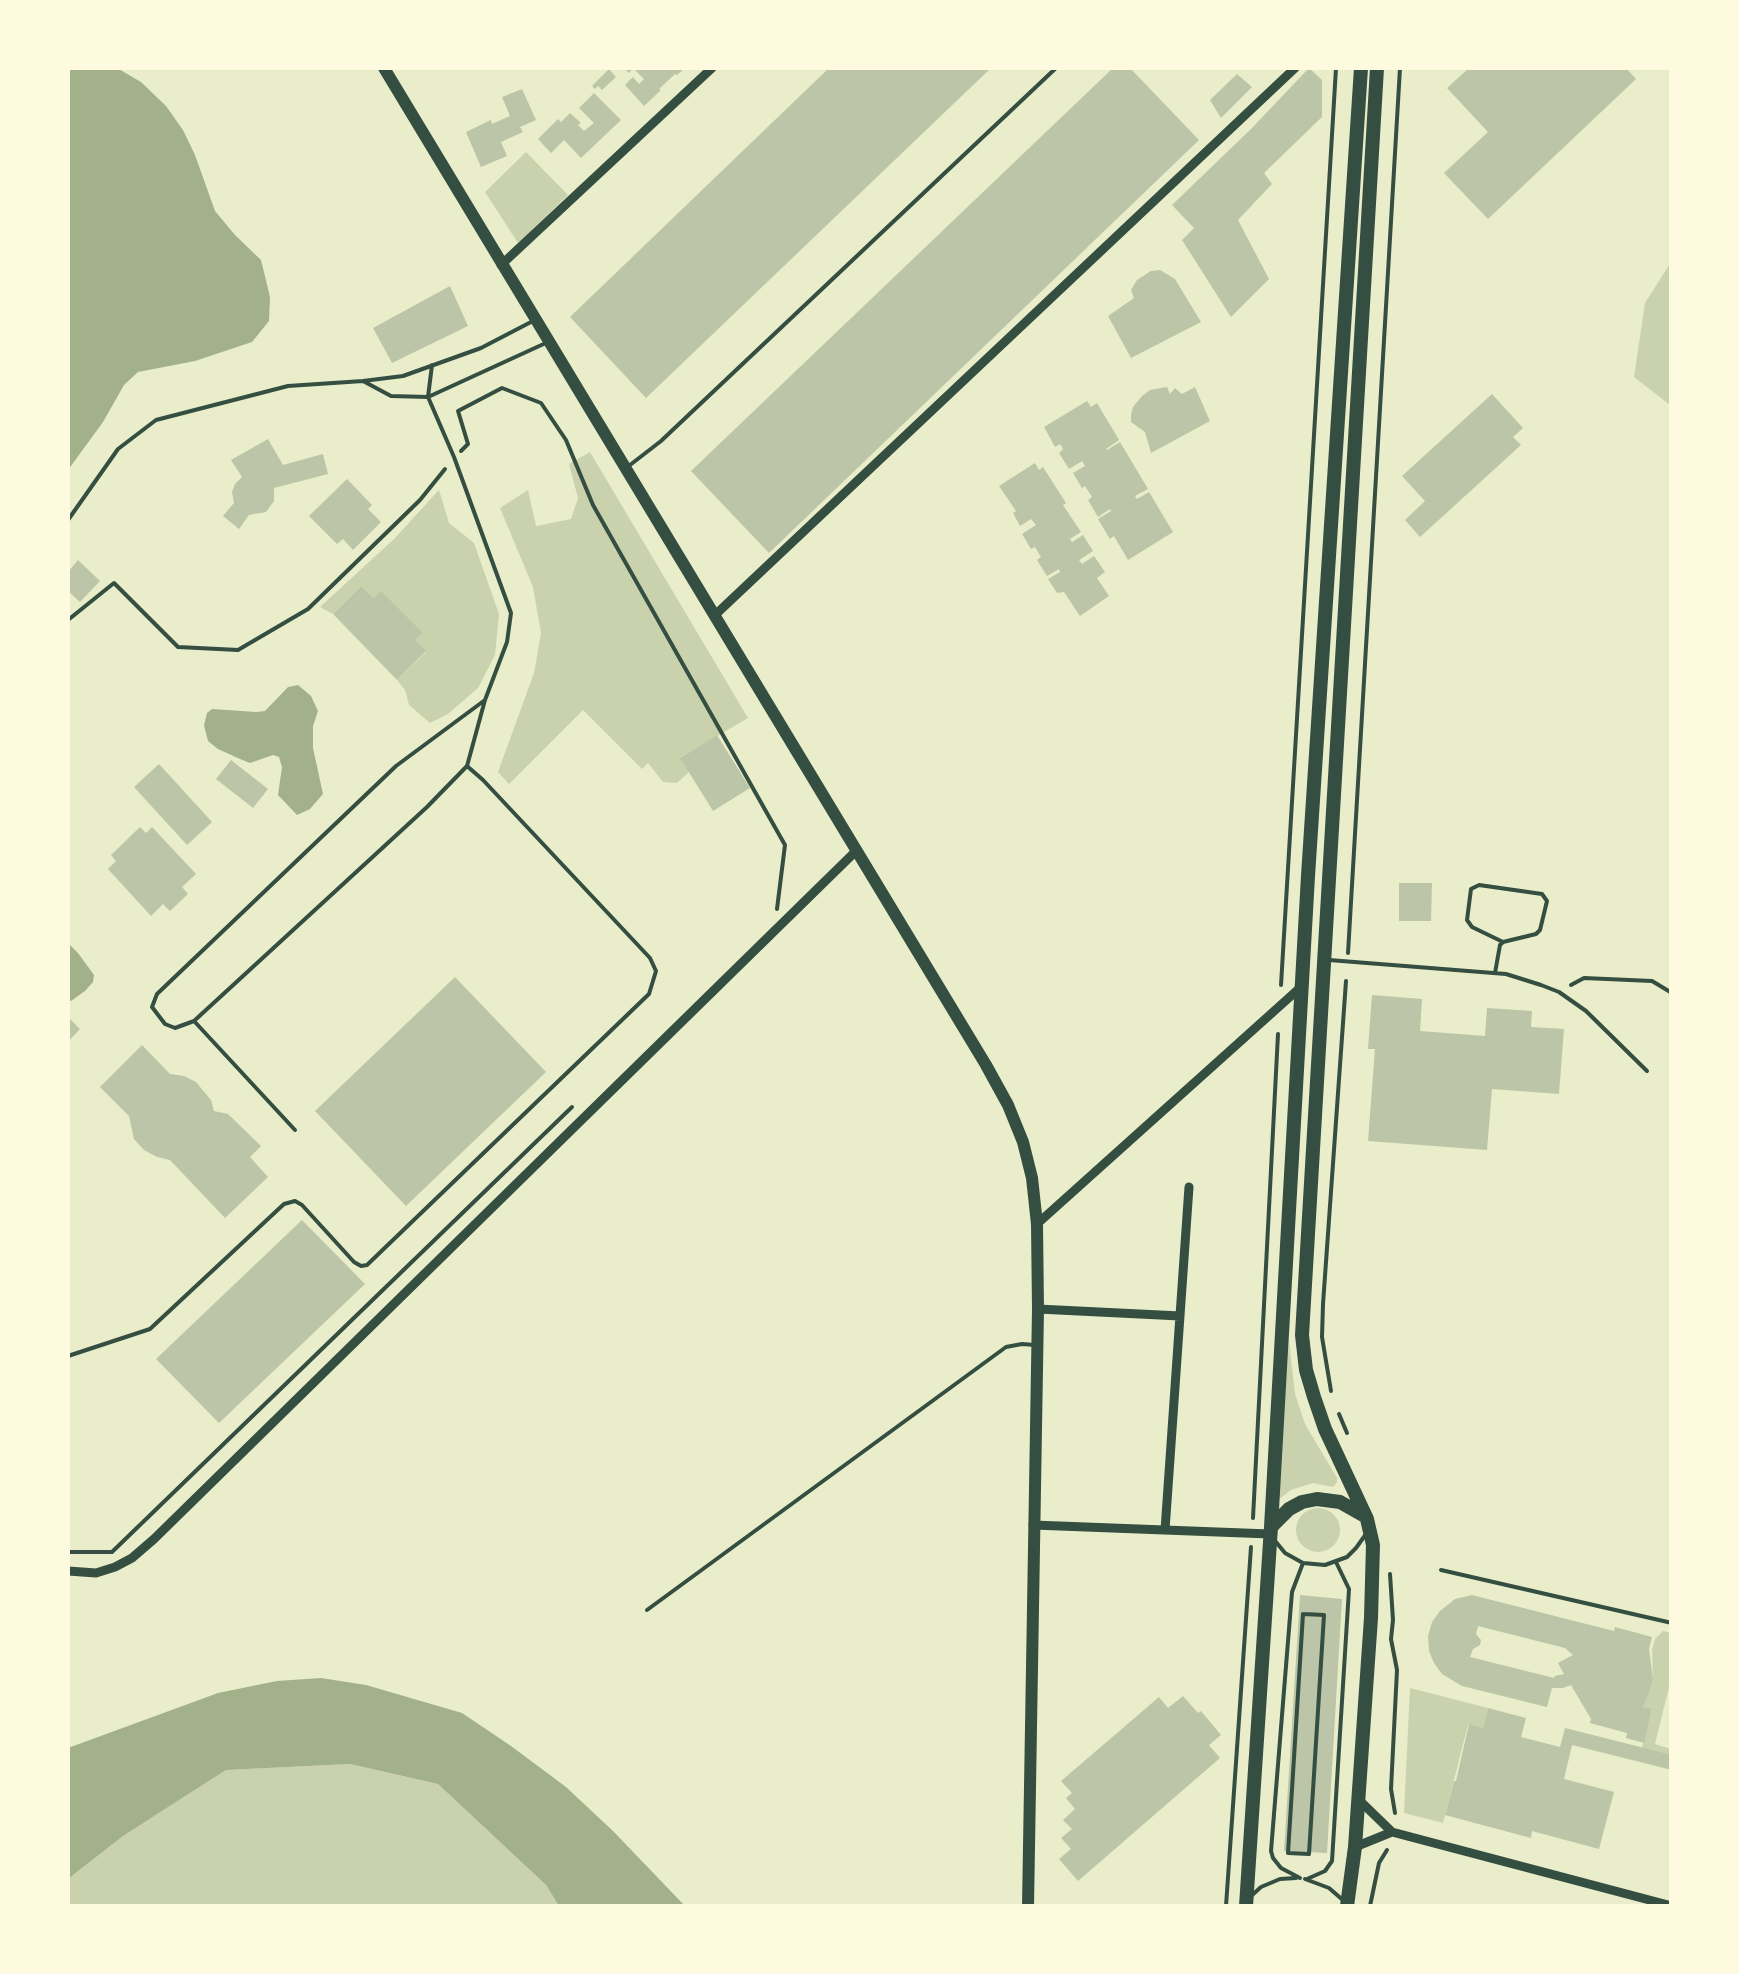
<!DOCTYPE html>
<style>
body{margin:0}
#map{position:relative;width:1739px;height:1974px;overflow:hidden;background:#e9edc9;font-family:Cabin,sans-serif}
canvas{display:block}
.frame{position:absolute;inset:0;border:70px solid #fefae0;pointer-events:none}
</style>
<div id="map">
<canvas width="1739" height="1974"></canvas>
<div class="frame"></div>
</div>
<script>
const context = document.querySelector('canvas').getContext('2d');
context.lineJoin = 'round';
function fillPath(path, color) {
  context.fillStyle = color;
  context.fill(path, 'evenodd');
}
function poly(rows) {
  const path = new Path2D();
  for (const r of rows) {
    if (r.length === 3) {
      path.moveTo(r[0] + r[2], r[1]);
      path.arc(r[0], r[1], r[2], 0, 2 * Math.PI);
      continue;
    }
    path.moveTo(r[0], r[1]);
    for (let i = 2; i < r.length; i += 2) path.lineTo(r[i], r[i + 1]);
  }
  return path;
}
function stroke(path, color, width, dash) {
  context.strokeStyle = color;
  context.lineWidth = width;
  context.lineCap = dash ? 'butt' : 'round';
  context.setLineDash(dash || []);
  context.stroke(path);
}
const green = poly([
 [526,152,568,195,518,243,485,192],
 [1671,262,1672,404,1670,405,1634,377,1645,303],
 [590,452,748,718,681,757,689,772,677,783,663,782,648,763,642,769,583,710,509,784,498,772,534,673,541,633,533,587,500,508,528,490,536,526,571,519,578,498,569,464],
 [439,490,449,523,474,543,499,614,495,655,478,688,448,714,430,723,409,705,405,690,397,680,426,652,415,640,422,634,374,598,361,586,333,614,320,607,394,539],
 [1289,1341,1295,1394,1305,1424,1337,1478,1337,1482,1333,1487,1313,1483,1291,1490,1278,1500],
 [1318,1530,22],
 [1663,1631,1671,1633,1671,1679,1655,1744,1671,1749,1671,1755,1642,1748,1652,1710,1643,1707,1649,1694,1653,1679,1652,1650,1655,1639],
 [1410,1688,1488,1708,1483,1728,1468,1725,1443,1823,1404,1813],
 [350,1764,438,1784,546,1885,559,1906,68,1906,68,1879,123,1836,226,1770]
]);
const water = poly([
 [68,68,117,68,141,82,166,106,183,130,195,155,215,211,235,235,261,260,270,297,269,321,252,342,195,361,138,372,124,385,103,422,68,470],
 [298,685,311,696,318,711,313,726,313,748,323,794,310,809,297,815,278,795,282,767,279,757,273,755,250,763,240,759,218,749,208,741,204,725,207,713,212,709,256,712,265,711,288,687],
 [68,943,78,953,94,975,93,982,85,991,71,1001,68,1000],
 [321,1678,366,1685,462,1713,511,1746,566,1787,613,1831,685,1906,559,1906,546,1885,438,1784,350,1764,226,1770,123,1836,68,1879,68,1748,218,1693,277,1681]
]);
const building = poly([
 [624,68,685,68,677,75,675,74,659,89,661,90,644,106,625,85,633,77,639,84,644,79,633,68,629,73],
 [829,68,991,68,646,398,570,317],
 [1113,68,1130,68,1199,140,769,553,691,471],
 [1309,68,1322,80,1322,117,1264,173,1272,184,1238,220,1269,279,1231,317,1182,240,1194,228,1172,205,1251,129],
 [1469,68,1626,68,1636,79,1488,219,1444,173,1488,132,1447,88],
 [609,69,616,77,602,90,598,86,595,89,592,86],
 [1237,74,1252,87,1221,118,1210,100],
 [522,89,536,120,520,127,523,132,501,142,507,156,481,167,466,132,491,120,492,124,510,116,502,97],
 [594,93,621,120,581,158,564,140,551,153,538,139,558,119,561,122,570,113,581,123,578,125,584,131,594,123,579,108],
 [1160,270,1175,279,1201,322,1131,358,1108,316,1134,298,1131,290,1137,280,1151,271],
 [450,286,468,326,392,363,373,328],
 [1167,387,1170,394,1175,388,1182,394,1195,387,1210,421,1151,453,1145,432,1131,422,1131,415,1133,407,1142,396,1150,390],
 [1492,394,1523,428,1513,437,1521,445,1420,537,1405,520,1425,501,1402,476],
 [1087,401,1091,407,1097,403,1119,440,1106,449,1107,450,1120,442,1148,489,1135,496,1137,499,1149,492,1173,532,1128,560,1114,536,1110,539,1098,519,1111,511,1110,509,1098,517,1088,500,1092,497,1085,486,1082,488,1073,473,1085,466,1082,461,1069,469,1059,453,1063,449,1060,444,1055,447,1044,427],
 [268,439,283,465,323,454,328,474,274,488,274,501,266,512,249,515,239,529,223,516,234,503,232,492,235,484,242,477,231,460],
 [1035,463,1039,470,1043,467,1066,503,1063,505,1081,532,1070,539,1072,542,1083,535,1093,551,1079,560,1082,564,1094,556,1105,572,1097,578,1109,596,1080,616,1064,592,1057,593,1048,579,1060,572,1059,569,1047,576,1037,560,1041,557,1035,547,1031,549,1022,534,1036,525,1031,519,1020,526,1013,513,1016,511,999,486],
 [347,479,372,505,368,509,381,522,353,550,343,539,337,544,309,516],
 [78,560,100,581,80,602,68,591,68,572],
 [361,586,374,598,381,591,423,633,415,640,426,651,397,680,333,614],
 [717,735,750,788,713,811,680,758],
 [231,760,268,789,253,808,216,779],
 [159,764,212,822,187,845,134,787],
 [140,827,146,833,152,827,196,874,182,887,188,894,170,911,163,904,151,916,108,869,116,861,111,855],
 [1399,883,1432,883,1431,921,1399,921],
 [455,977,546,1072,406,1206,315,1111],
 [1372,995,1422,999,1420,1031,1485,1036,1487,1008,1532,1011,1531,1027,1564,1029,1559,1094,1492,1089,1487,1150,1368,1141,1375,1049,1368,1049],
 [68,1017,80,1029,68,1042],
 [142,1045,170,1074,184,1076,196,1082,211,1100,214,1111,228,1114,261,1146,250,1157,268,1177,225,1218,170,1160,157,1157,144,1150,134,1139,129,1116,100,1087],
 [302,1220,365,1284,219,1423,156,1359],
 [1300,1595,1342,1599,1327,1853,1284,1851],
 [1472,1595,1614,1631,1615,1627,1652,1637,1649,1649,1653,1679,1649,1694,1643,1707,1652,1709,1644,1743,1626,1738,1627,1733,1590,1723,1591,1719,1571,1685,1563,1688,1552,1688,1547,1707,1462,1686,1442,1674,1434,1663,1429,1651,1428,1636,1432,1622,1440,1611,1455,1599],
 [1478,1626,1565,1648,1573,1655,1558,1663,1564,1674,1555,1676,1554,1678,1470,1657,1473,1649,1480,1645,1481,1640,1476,1634],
 [1183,1696,1198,1713,1201,1711,1221,1735,1209,1745,1220,1758,1078,1881,1059,1859,1071,1849,1061,1838,1072,1829,1063,1820,1075,1809,1066,1798,1072,1793,1061,1781,1159,1697,1168,1708],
 [1488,1708,1526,1718,1521,1737,1560,1747,1565,1728,1672,1755,1672,1770,1572,1745,1564,1779,1614,1792,1599,1849,1532,1831,1531,1838,1445,1815,1454,1781,1456,1781,1469,1724,1483,1728]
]);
const path = poly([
 [461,451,468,444,458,411,502,388,541,403,566,440,593,505,785,845,777,909],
 [68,620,114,583,178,647,238,650,308,609,420,500,445,469],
 [1348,953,1400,68],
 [1281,985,1336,68],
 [1571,985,1584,978,1652,981,1672,993],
 [1331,1391,1322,1337,1323,1304,1346,981],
 [1339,1414,1347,1433],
 [1253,1518,1278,1034],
 [68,1552,112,1552,572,1107],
 [1390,1574,1393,1620,1391,1639,1397,1670,1391,1789,1395,1813],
 [1303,1614,1324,1615,1309,1854,1288,1853,1303,1614],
 [1226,1906,1251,1547],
 [1370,1906,1379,1863,1387,1850]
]);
const service = poly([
 [432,365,428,397,454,457,511,613,507,642,485,700,467,766,427,807,194,1021,175,1028,165,1024,152,1007,157,994,396,766,485,700],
 [363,381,391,396,428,397,548,342],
 [630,465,661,441,1056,68],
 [68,520,118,449,156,420,288,386,363,381,403,376,481,348,531,322],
 [1479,885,1542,894,1547,901,1540,930,1536,934,1503,942,1472,927,1467,920,1471,889,1479,885],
 [1329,960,1506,974,1541,985,1559,992,1586,1011,1647,1071],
 [1495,973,1500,945,1503,942],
 [194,1021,295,1130],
 [68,1356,150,1329,284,1204,295,1201,302,1205,354,1262,361,1266,367,1265,649,994,656,971,650,958,483,780,467,766],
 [1276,1542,1285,1553,1303,1563,1325,1565,1347,1557,1356,1548,1366,1534],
 [1441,1570,1672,1623],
 [647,1610,1006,1347,1022,1344,1035,1345],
 [1300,1878,1281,1868,1273,1858,1271,1851,1292,1592,1303,1563],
 [1305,1879,1329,1888,1344,1901],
 [1307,1879,1325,1871,1332,1861,1349,1589,1336,1562],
 [1250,1897,1261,1887,1280,1879,1296,1878]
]);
const minor = poly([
 [501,265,712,68],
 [714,616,1295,68],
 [1037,1224,1302,986],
 [1038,1309,1180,1316],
 [1033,1525,1270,1534],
 [1165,1530,1189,1187],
 [68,1571,96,1573,115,1567,132,1558,154,1539,857,850],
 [1358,1799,1392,1832,1672,1906],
 [1355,1847,1392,1832]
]);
const secondary = poly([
 [384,68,986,1065,1008,1105,1023,1142,1032,1178,1037,1224,1038,1309,1028,1906]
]);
const primary = poly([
 [1271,1527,1289,1509,1302,1502,1317,1499,1340,1502,1363,1515],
 [1246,1906,1271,1527,1308,876,1361,68],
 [1347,1906,1355,1847,1371,1618,1373,1545,1367,1519,1325,1429,1314,1397,1306,1370,1302,1335,1377,68]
]);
fillPath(green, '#cad2ad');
fillPath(water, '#a3b18a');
fillPath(building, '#bcc5a7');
stroke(path, '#344e41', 4);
stroke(service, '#344e41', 4);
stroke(minor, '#344e41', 9);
stroke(secondary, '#344e41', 12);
stroke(primary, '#344e41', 14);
</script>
